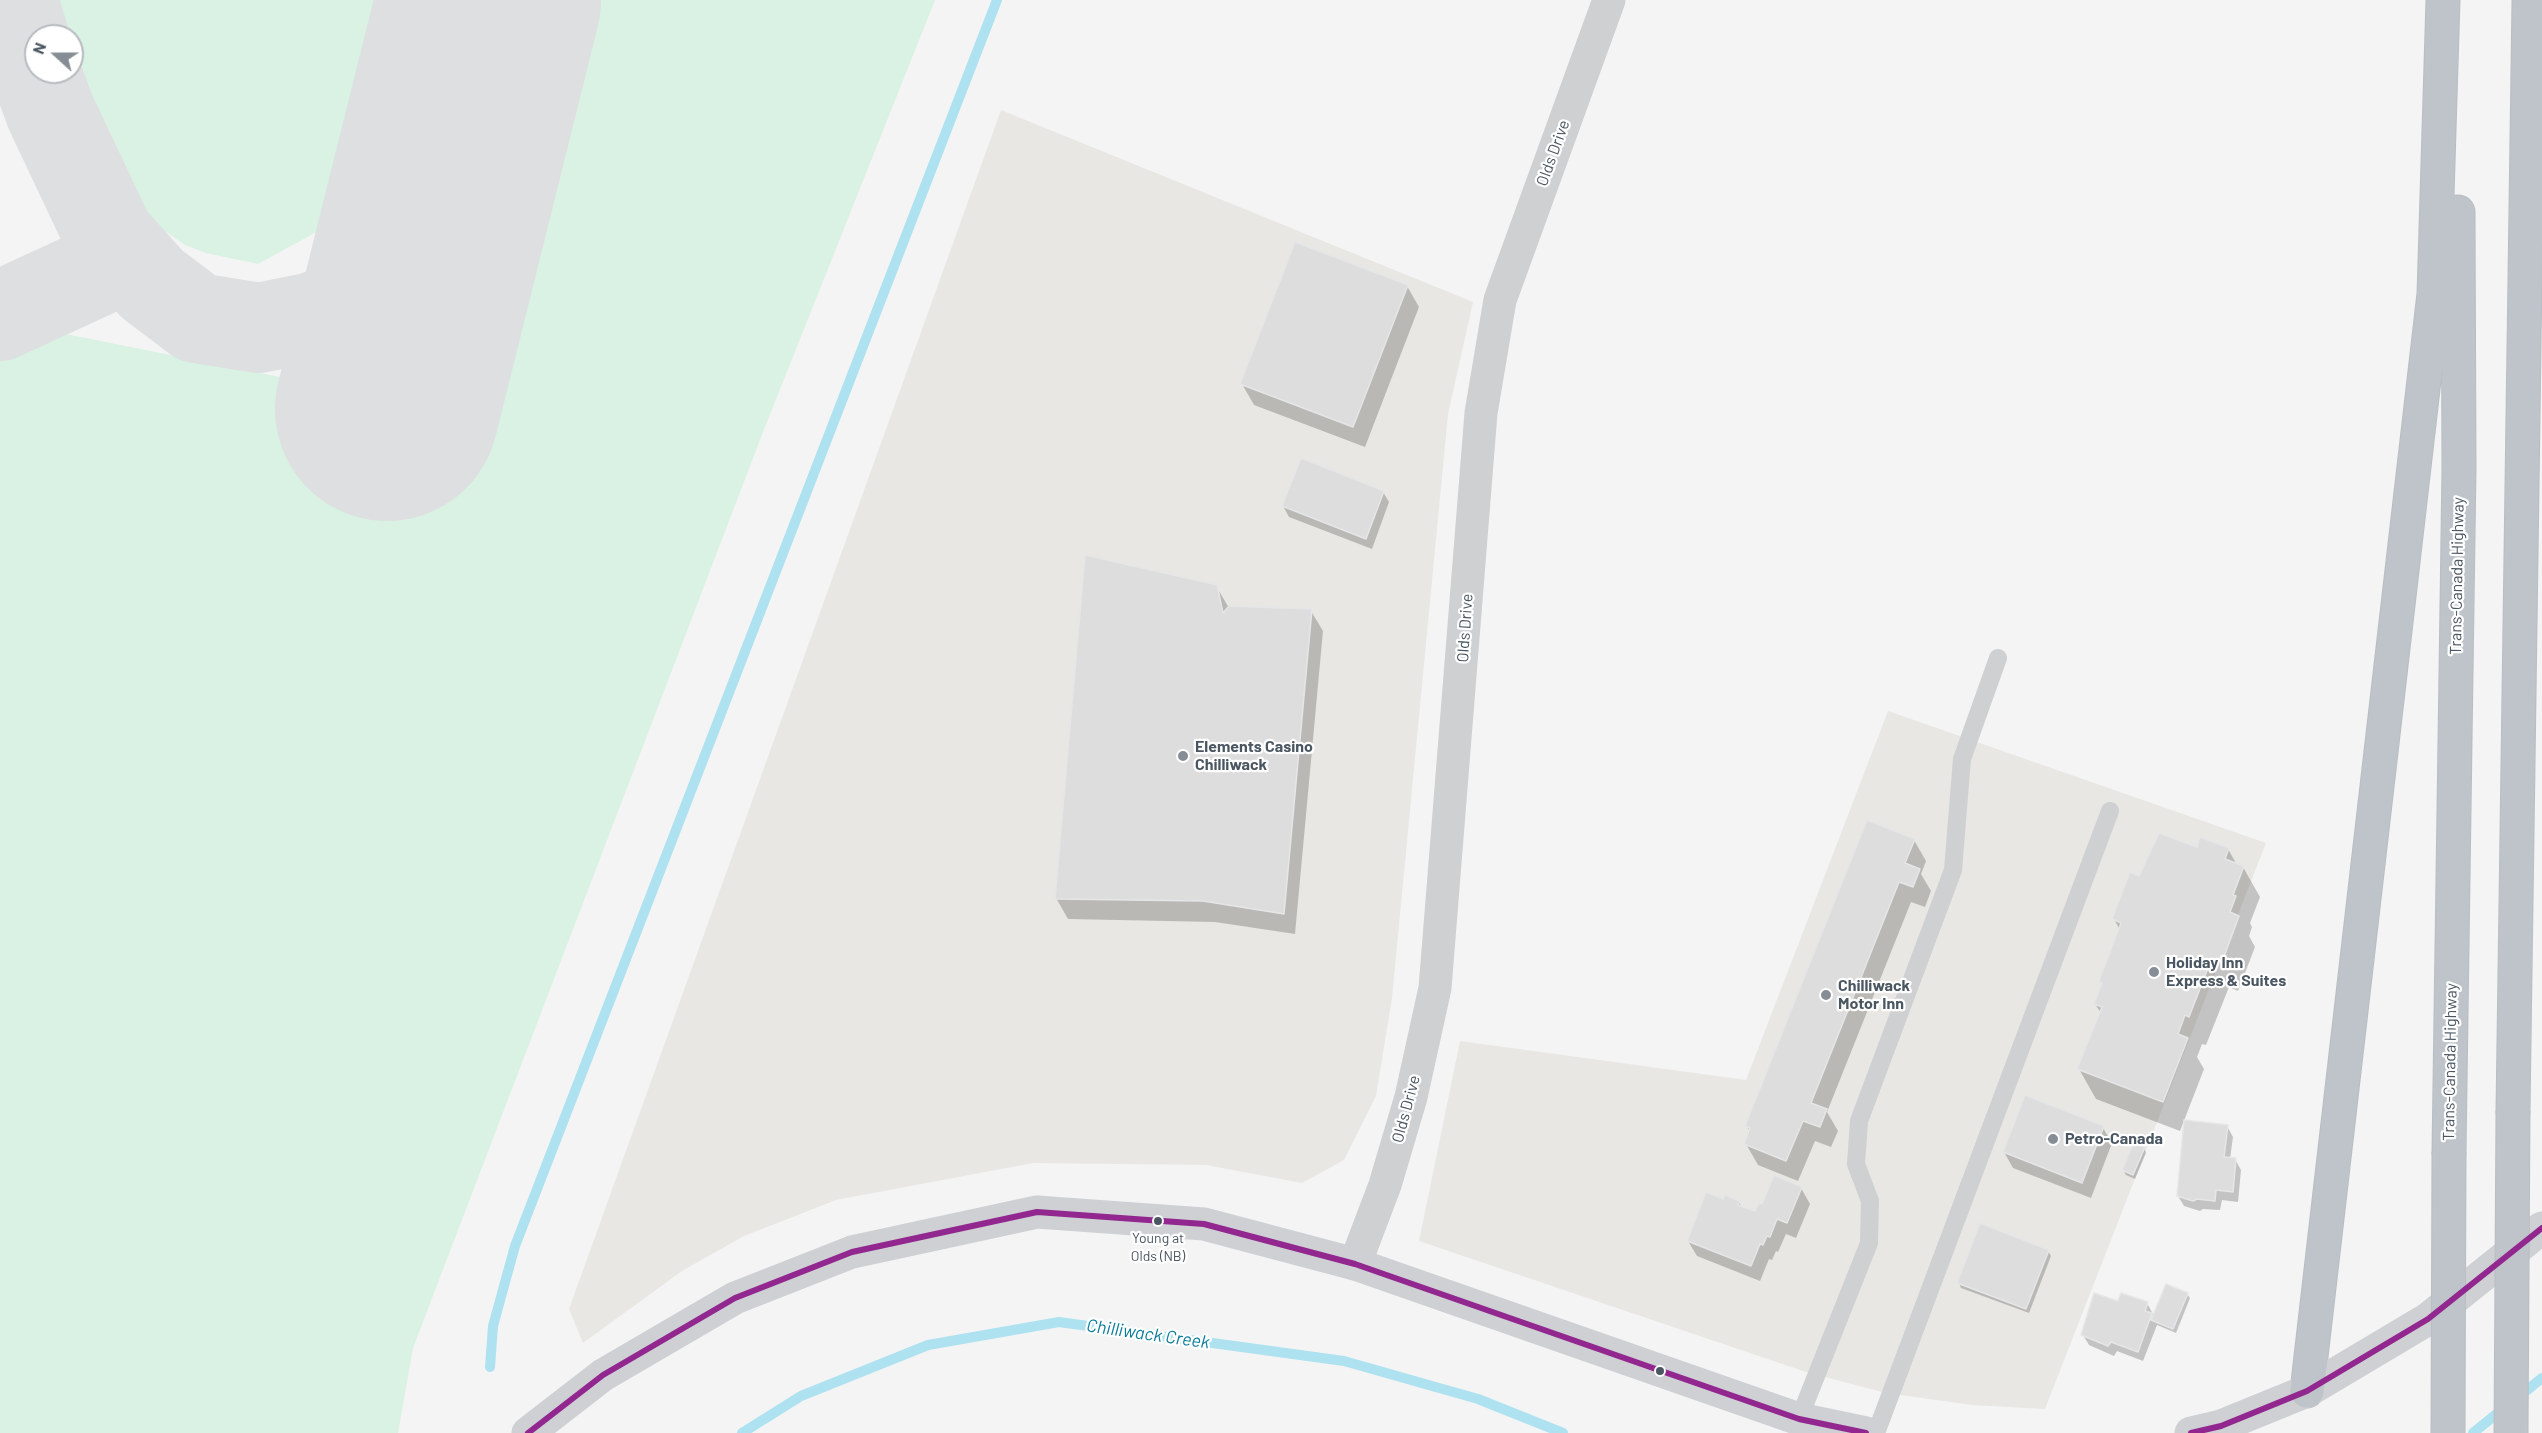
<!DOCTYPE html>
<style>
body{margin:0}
#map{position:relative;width:2542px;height:1433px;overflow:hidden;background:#f4f4f4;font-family:Barlow,sans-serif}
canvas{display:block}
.north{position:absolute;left:24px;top:24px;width:60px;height:60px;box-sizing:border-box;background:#fff;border:2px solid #b7bbc0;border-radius:50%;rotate:291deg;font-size:16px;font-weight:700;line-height:24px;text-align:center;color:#4a5661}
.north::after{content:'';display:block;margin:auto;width:21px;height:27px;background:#868d94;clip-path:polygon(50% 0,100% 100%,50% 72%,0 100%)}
</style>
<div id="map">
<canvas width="2542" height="1433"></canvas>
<div class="north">N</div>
</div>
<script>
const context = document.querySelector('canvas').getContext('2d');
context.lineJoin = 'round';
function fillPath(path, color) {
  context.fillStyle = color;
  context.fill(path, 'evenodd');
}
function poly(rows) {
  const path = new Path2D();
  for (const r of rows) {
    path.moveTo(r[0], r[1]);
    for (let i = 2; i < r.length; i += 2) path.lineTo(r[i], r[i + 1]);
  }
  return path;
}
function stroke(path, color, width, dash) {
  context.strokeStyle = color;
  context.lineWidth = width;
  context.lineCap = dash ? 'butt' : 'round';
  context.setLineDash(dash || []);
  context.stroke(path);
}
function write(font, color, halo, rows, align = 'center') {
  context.font = font + ' Barlow,sans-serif';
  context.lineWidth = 4.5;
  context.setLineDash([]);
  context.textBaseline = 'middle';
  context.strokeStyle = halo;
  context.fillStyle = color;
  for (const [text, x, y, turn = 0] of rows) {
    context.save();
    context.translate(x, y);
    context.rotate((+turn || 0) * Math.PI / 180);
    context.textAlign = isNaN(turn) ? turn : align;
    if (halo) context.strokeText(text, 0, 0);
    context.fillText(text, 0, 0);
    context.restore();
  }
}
const commercial = poly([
 [1001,110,1473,302,1448,414,1392,998,1376,1096,1344,1160,1302,1183,1206,1165,1033,1163,836,1200,744,1236,682,1271,583,1343,569,1309],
 [1888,711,2266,843,2045,1409,1972,1405,1886,1393,1806,1372,1419,1241,1460,1041,1746,1080]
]);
const green = poly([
 [48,0,424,0,375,200,258,264,206,253,185,245,152,222,135,195,72,57,72,36,62,36],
 [540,0,935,0,763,432,413,1348,398,1433,0,1433,0,349,41,329,280,377,328,399,433,428]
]);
const shadow = poly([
 [1407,286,1419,307,1365,447,1254,405,1242,384],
 [1383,492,1389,502,1372,549,1289,517,1283,506],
 [1216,586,1229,608,1311,611,1323,631,1295,934,1215,922,1068,919,1056,898],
 [1914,840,1926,861,1921,874,1931,891,1925,907,1911,902,1827,1112,1838,1131,1831,1147,1815,1141,1798,1181,1758,1165,1746,1144,1750,1132,1747,1126],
 [2197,849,2228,849,2237,865,2243,867,2260,897,2250,923,2252,927,2249,936,2255,947,2238,991,2229,987,2206,1045,2202,1044,2197,1057,2204,1069,2180,1131,2096,1099,2079,1069,2101,1013,2095,1004,2103,985,2100,981,2120,930,2114,919,2139,878],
 [2227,1126,2233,1137,2230,1159,2235,1159,2241,1170,2238,1202,2222,1200,2220,1210,2203,1209,2200,1211,2184,1206,2178,1196],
 [2103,1128,2112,1143,2091,1198,2013,1168,2004,1152],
 [2144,1148,2146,1153,2135,1179,2126,1175,2123,1170],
 [1801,1188,1810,1204,1796,1238,1786,1234,1778,1252,1776,1251,1772,1260,1769,1259,1760,1281,1697,1256,1688,1241,1724,1201,1739,1202,1742,1208,1756,1213,1763,1206],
 [2048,1251,2051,1256,2029,1313,1961,1288,1959,1283],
 [2095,1294,2119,1303,2147,1303,2154,1316,2187,1294,2190,1298,2176,1333,2157,1325,2143,1361,2117,1351,2114,1356,2089,1345,2083,1335]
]);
const stream = poly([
 [490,1367,493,1326,515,1246,997,0],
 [2516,1399,2542,1378],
 [742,1433,801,1396,928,1345,1059,1322,1344,1361,1478,1399,1563,1433],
 [2473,1433,2504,1408]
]);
const taxiway = poly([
 [13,0,28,51,50,111,109,236,152,284,197,318,259,328,313,317,361,298,400,266,436,215],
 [0,316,128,257]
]);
const runway = poly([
 [387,409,489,0]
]);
const building = poly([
 [1295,242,1408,285,1353,427,1240,384,1295,242],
 [1301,458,1384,491,1366,539,1282,506,1301,458],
 [1085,555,1217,585,1223,613,1229,606,1312,609,1284,914,1203,901,1055,899,1085,555],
 [1867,820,1915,839,1905,863,1920,869,1913,887,1899,882,1811,1103,1827,1109,1820,1127,1803,1121,1786,1161,1744,1144,1750,1128,1745,1126,1867,820],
 [2159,833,2197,847,2200,837,2229,848,2225,859,2244,866,2233,895,2236,896,2230,912,2239,916,2222,962,2212,958,2189,1017,2185,1015,2178,1034,2188,1038,2163,1102,2077,1069,2102,1007,2094,1004,2102,983,2099,981,2121,923,2112,919,2130,872,2139,876,2159,833],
 [2025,1095,2104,1126,2082,1183,2003,1152,2025,1095],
 [2184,1120,2228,1125,2224,1157,2236,1158,2233,1192,2216,1190,2215,1201,2197,1199,2193,1201,2177,1196,2184,1120],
 [2134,1142,2145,1147,2133,1175,2122,1170,2134,1142],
 [1774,1175,1802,1187,1787,1223,1777,1219,1770,1237,1767,1236,1763,1245,1760,1244,1751,1266,1687,1241,1706,1192,1723,1199,1725,1195,1740,1201,1738,1205,1755,1211,1759,1203,1762,1204,1774,1175],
 [1980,1223,2049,1250,2026,1309,1957,1283,1980,1223],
 [2166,1284,2188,1293,2173,1329,2151,1320,2166,1284],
 [2094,1293,2118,1301,2121,1293,2148,1302,2145,1311,2152,1313,2138,1352,2111,1342,2108,1346,2081,1335,2094,1293]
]);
const service = poly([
 [1799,1419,1869,1243,1870,1201,1856,1164,1859,1121,1953,870,1962,759,1998,658],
 [1876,1433,2110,811]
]);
const minor = poly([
 [1355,1264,1385,1185,1411,1097,1435,988,1481,413,1500,300,1609,0]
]);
const secondary = poly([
 [528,1433,603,1375,735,1298,852,1252,1037,1212,1204,1224,1355,1264,1799,1419,1866,1433],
 [2191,1433,2221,1426,2307,1391,2428,1319,2542,1228]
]);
const motorway = poly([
 [2513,1111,2529,0],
 [2449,1152,2459,468,2458,212],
 [2307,1391,2434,294,2443,0]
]);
const motorwayBridge = poly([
 [2448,1433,2449,1152],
 [2511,1433,2513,1111]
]);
const bus1 = poly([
 [528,1433,603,1375,735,1298,852,1252,1037,1212,1204,1224,1355,1264,1799,1419,1866,1433],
 [2191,1433,2221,1426,2307,1391,2428,1319,2542,1228]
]);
const markers = [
 [1183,756,6,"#868d94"],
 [2154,972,6,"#868d94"],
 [1826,995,6,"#868d94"],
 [2053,1139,6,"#868d94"],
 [1158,1221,5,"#4a5661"],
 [1660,1371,5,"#4a5661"]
];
const busNames = [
 ["Young at",1158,1238],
 ["Olds (NB)",1158,1256]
];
const streetNames = [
 ["Olds Drive",1553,153,-70],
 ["Trans-Canada Highway",2457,576,-89],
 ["Olds Drive",1465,628,-86],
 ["Trans-Canada Highway",2450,1062,-89],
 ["Olds Drive",1406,1109,-75]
];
const poiNames = [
 ["Elements Casino",1195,747],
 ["Chilliwack",1195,765],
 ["Holiday Inn",2166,963],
 ["Express & Suites",2166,981],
 ["Chilliwack",1838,986],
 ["Motor Inn",1838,1004],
 ["Petro-Canada",2065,1139]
];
const waterNames = [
 ["Chilliwack Creek",1148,1334,8]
];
fillPath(commercial, '#e8e7e3');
fillPath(green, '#d9f2e3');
fillPath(shadow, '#0003');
stroke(stream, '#aee2f0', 10);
stroke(taxiway, '#dedfe0', 90);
stroke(runway, '#dedfe0', 224);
fillPath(building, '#ddddde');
stroke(building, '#e5e6e7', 1.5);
stroke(motorway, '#b9bec3', 35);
stroke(service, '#ced0d2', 18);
stroke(minor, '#ced0d2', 33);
stroke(secondary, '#ced0d4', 33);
stroke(motorway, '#bec4c9', 33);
stroke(motorwayBridge, '#b9bec3', 35, []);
stroke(motorwayBridge, '#bec4c9', 33);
stroke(bus1, '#91278f', 6);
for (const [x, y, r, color] of markers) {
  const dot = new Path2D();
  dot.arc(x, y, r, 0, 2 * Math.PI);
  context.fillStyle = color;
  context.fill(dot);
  stroke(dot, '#fff', 2);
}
write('14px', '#4a5661', '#fff', busNames);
write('16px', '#4a5661', '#fff', streetNames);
write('bold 16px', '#4a5661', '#fff', poiNames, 'left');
write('italic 18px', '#0c7c9b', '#fff', waterNames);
</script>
